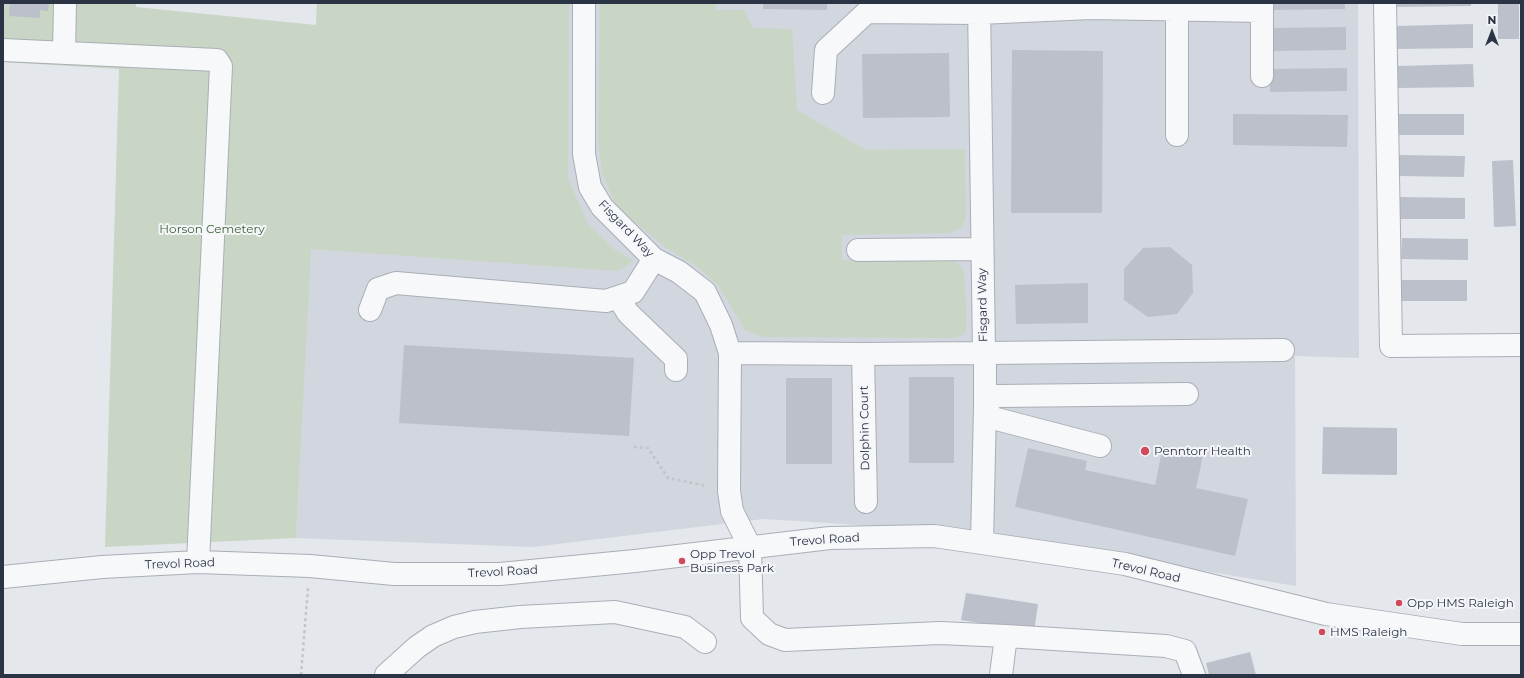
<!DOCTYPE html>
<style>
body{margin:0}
#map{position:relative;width:1524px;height:678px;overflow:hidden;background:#e4e7ec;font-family:Montserrat,sans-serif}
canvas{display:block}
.frame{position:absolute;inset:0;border:4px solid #2b3445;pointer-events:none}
.north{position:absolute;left:1472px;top:12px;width:40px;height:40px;-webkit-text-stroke:3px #f4f6f9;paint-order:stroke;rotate:0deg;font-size:11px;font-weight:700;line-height:16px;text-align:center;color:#2b3445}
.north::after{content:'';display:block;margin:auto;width:14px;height:18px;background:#2b3445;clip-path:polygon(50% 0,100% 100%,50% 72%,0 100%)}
</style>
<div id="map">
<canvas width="1524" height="678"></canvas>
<div class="frame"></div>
<div class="north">N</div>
</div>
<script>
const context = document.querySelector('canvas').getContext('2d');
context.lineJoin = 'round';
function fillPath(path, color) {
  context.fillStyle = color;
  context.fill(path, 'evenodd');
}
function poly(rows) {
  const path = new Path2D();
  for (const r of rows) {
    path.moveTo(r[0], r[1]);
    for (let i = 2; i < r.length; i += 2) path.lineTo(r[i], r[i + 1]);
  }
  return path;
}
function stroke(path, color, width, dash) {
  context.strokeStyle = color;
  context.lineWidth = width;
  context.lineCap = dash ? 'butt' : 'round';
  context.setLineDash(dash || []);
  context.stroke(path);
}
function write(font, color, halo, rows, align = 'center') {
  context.font = font + ' Montserrat,sans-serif';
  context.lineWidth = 4;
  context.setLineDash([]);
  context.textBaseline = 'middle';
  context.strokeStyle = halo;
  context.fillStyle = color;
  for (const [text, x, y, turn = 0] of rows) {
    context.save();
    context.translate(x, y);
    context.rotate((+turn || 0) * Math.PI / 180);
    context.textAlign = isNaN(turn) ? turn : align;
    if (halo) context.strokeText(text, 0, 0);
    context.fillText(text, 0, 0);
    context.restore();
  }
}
const built = poly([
 [317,3,1358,3,1359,358,1295,356,1296,586,959,531,763,519,533,547,296,538,310,249]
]);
const green = poly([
 [3,3,136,3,136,7,316,25,317,3,569,3,568,178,588,224,614,249,633,261,618,271,311,249,296,538,105,547,119,69,3,62],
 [600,3,716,3,716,10,744,10,753,28,792,29,797,110,866,150,965,149,966,218,962,227,950,233,842,235,842,260,950,259,959,264,964,272,967,323,965,333,956,338,763,337,745,330,718,285,699,268,665,247,618,208,609,190,602,173,598,140]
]);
const building = poly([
 [10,3,49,3,48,11,40,10,40,18,9,16],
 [763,3,827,3,827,10,763,9],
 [1268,3,1345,3,1345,9,1269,10],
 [1394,3,1471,3,1471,6,1394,7],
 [1498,3,1519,3,1519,39,1498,39],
 [1473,24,1473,48,1396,49,1396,26],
 [1346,27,1346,50,1269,51,1269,28],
 [1012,50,1103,51,1102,213,1011,213],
 [949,53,950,117,863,118,862,54],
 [1473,64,1474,87,1397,88,1397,66],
 [1347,68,1347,91,1270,92,1270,69],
 [1233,114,1348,115,1347,147,1233,145],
 [1398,114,1464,114,1464,135,1398,135],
 [1398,155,1465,156,1464,177,1398,176],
 [1513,160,1516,226,1494,227,1492,161],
 [1399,197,1465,198,1465,219,1399,219],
 [1402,238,1468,239,1468,260,1401,259],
 [1170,247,1192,265,1193,293,1177,314,1148,317,1124,300,1124,269,1143,248],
 [1401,280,1467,280,1467,301,1401,301],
 [1088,283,1088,323,1016,324,1015,285],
 [404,345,634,358,629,436,399,423],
 [909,377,954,377,954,463,909,463],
 [786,378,832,378,832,464,786,464],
 [1323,427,1397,428,1397,475,1322,474],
 [1163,446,1203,455,1196,488,1248,499,1235,556,1015,507,1028,448,1087,461,1085,470,1155,485],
 [966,593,1038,604,1034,632,961,620],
 [1250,652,1256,675,1209,675,1206,663]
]);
const path = poly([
 [634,447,648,448,668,478,707,486],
 [301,675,308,588]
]);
const minor = poly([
 [584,3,584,154,590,187,602,207,654,259,679,272,705,292,721,325,730,353,729,491,732,511,750,547,752,618,769,634,785,640,940,633,1006,636,1166,646,1185,651,1194,675],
 [1385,3,1391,346,1521,345],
 [1177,10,1177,135],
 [3,50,217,60,221,66,198,562],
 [64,53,65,3],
 [1262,76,1262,3],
 [823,93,826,50,867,12,979,13,1091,8,1262,11],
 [858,250,981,249],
 [618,297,628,313,676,359,676,370],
 [370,310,378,289,396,283,606,301,633,292,654,259],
 [730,353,863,354,984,353,979,3],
 [984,353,1283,350],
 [863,354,866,502],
 [985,366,985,406],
 [985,416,1100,446],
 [982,543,985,406,990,400,997,396,1187,394],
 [3,577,102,567,198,562,310,566,394,574,500,574,635,561,830,538,934,536,1125,564,1326,614,1462,634,1521,634],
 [386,675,417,647,433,636,454,627,475,622,520,617,615,612,685,627,705,642],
 [1001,675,1006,636]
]);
const markers = [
 [1145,451,5,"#d1495b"],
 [682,561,4,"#d1495b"],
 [1399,603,4,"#d1495b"],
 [1322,632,4,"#d1495b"]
];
const parkNames = [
 ["Horson Cemetery",212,229]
];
const streetNames = [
 ["Fisgard Way",626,229,46],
 ["Fisgard Way",983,305,-91],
 ["Dolphin Court",865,428,-91],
 ["Trevol Road",825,540,-4],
 ["Trevol Road",180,564,-2],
 ["Trevol Road",1146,571,13],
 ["Trevol Road",503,572,-3]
];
const poiNames = [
 ["Penntorr Health",1154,451],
 ["Opp Trevol",690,554],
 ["Business Park",690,568],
 ["Opp HMS Raleigh",1407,603],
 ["HMS Raleigh",1330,632]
];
fillPath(built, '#d2d6de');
fillPath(green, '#c9d6c5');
fillPath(building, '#bbc0ca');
stroke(minor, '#a9aeb7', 24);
stroke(path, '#c2c5cb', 2.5, [3, 3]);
stroke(minor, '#f7f8fa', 22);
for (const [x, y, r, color] of markers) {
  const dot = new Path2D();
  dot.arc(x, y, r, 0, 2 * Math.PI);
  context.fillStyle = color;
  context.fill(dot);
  stroke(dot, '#f4f6f9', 1.5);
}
write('12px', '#3f6138', '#f4f6f9', parkNames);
write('12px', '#2b3445', '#f4f6f9', streetNames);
write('12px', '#2b3445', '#f4f6f9', poiNames, 'left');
</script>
